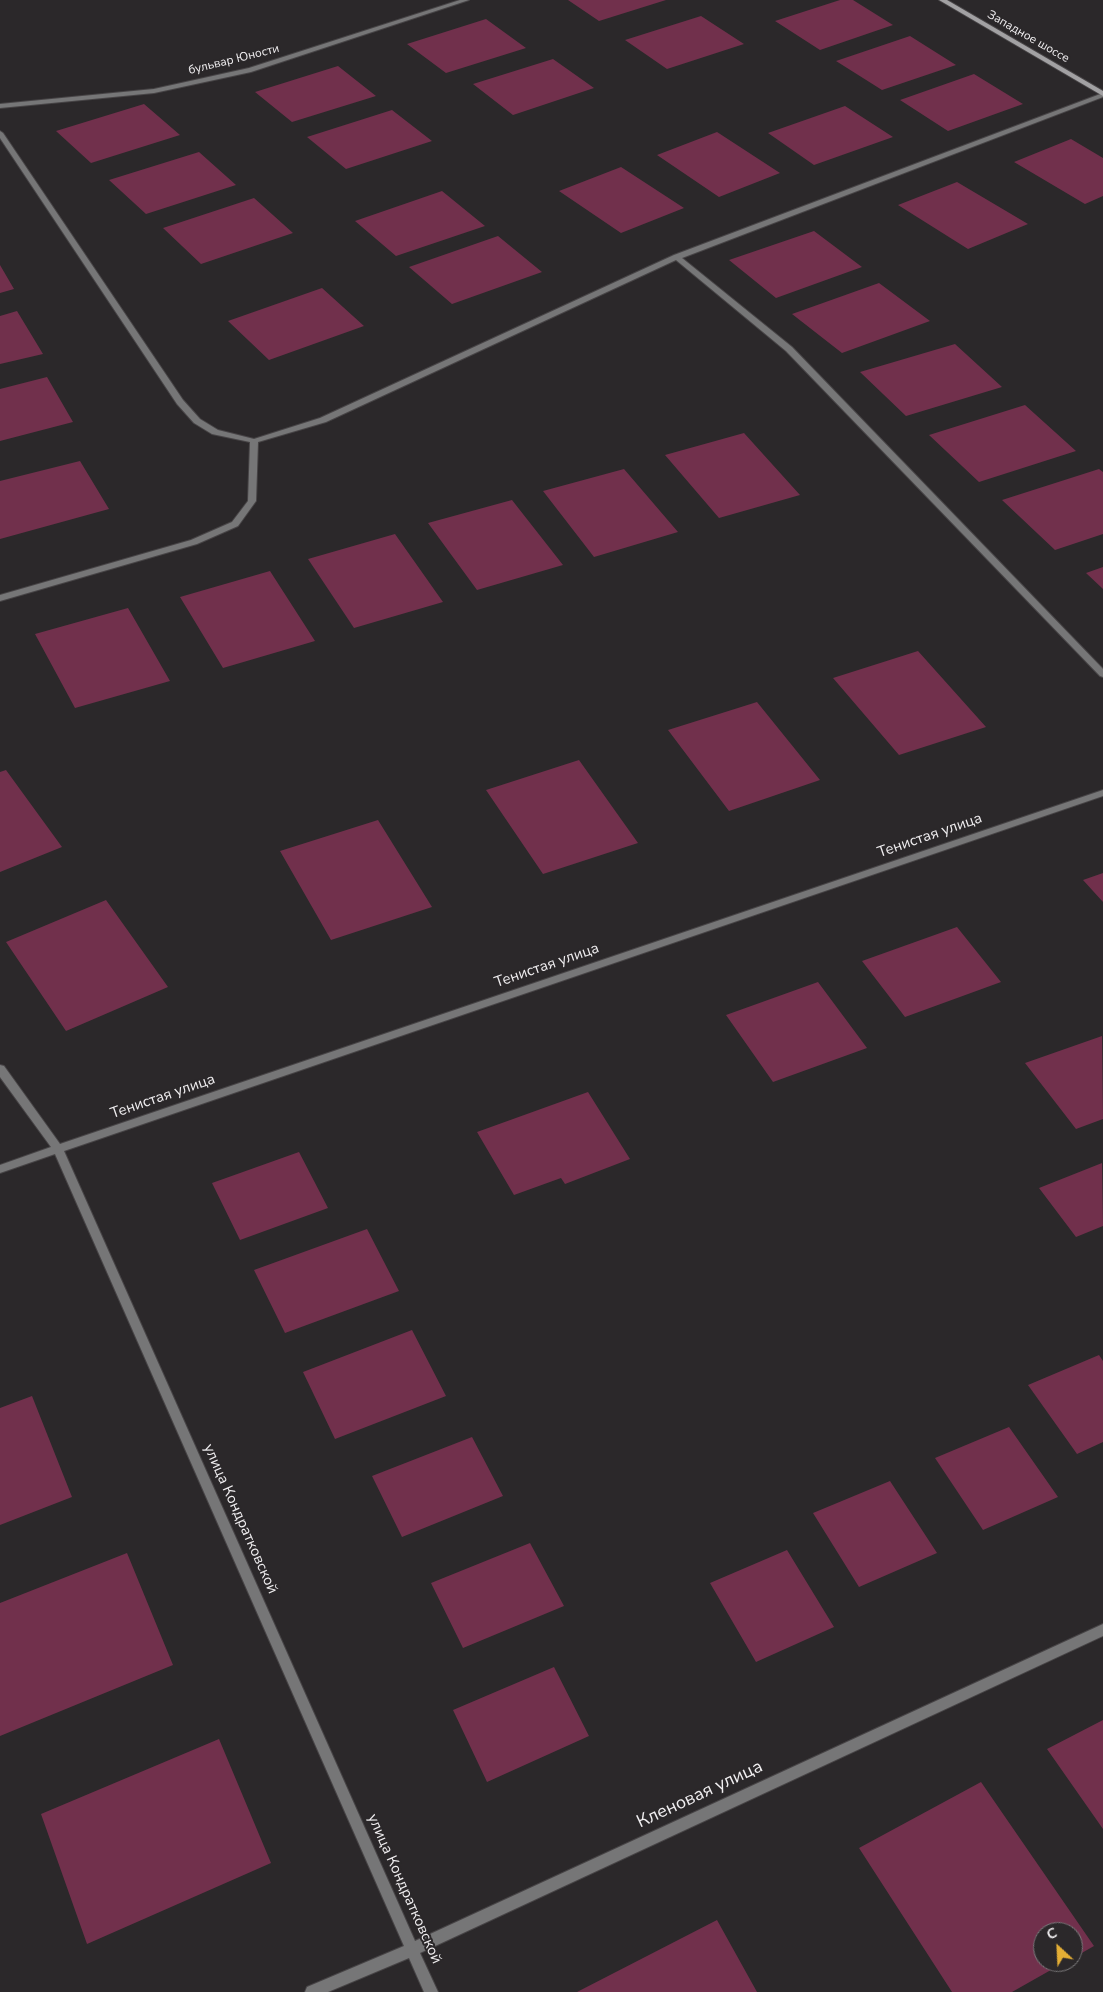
<!DOCTYPE html>
<meta charset="utf-8">
<style>
body{margin:0}
#map{position:relative;width:1103px;height:1992px;overflow:hidden;background:#2b282a;font-family:"Nunito Sans",sans-serif}
canvas{display:block}
.north{position:absolute;left:1033px;top:1922px;width:50px;height:50px;box-sizing:border-box;background:#2b282a;border:1px solid #7a787a;border-radius:50%;rotate:335deg;font-size:14px;font-weight:700;line-height:20px;text-align:center;color:#f1eff1}
.north::after{content:'';display:block;margin:auto;width:18px;height:22px;background:#e4ae35;clip-path:polygon(50% 0,100% 100%,50% 72%,0 100%)}
</style>
<div id="map">
<canvas width="1103" height="1992"></canvas>
<div class="north">С</div>
</div>
<script>
const context = document.querySelector('canvas').getContext('2d');
context.lineJoin = 'round';
function fillPath(path, color) {
  context.fillStyle = color;
  context.fill(path, 'evenodd');
}
function poly(rows) {
  const path = new Path2D();
  for (const r of rows) {
    path.moveTo(r[0], r[1]);
    for (let i = 2; i < r.length; i += 2) path.lineTo(r[i], r[i + 1]);
  }
  return path;
}
function stroke(path, color, width, dash) {
  context.strokeStyle = color;
  context.lineWidth = width;
  context.lineCap = dash ? 'butt' : 'round';
  context.setLineDash(dash || []);
  context.stroke(path);
}
function write(font, color, halo, rows, align = 'center') {
  context.font = font + ' "Nunito Sans",sans-serif';
  context.lineWidth = 4;
  context.setLineDash([]);
  context.textBaseline = 'middle';
  context.strokeStyle = halo;
  context.fillStyle = color;
  for (const [text, x, y, turn = 0] of rows) {
    context.save();
    context.translate(x, y);
    context.rotate((+turn || 0) * Math.PI / 180);
    context.textAlign = isNaN(turn) ? turn : align;
    if (halo) context.strokeText(text, 0, 0);
    context.fillText(text, 0, 0);
    context.restore();
  }
}
const building = poly([
 [568,0,666,0,599,21],
 [840,0,853,0,893,25,820,50,775,21],
 [701,16,744,44,667,69,625,40],
 [486,19,526,48,446,73,407,44],
 [910,36,956,65,882,90,836,61],
 [553,59,594,88,513,115,473,84],
 [338,66,376,96,292,122,255,92],
 [974,74,1023,104,948,131,900,100],
 [144,104,180,135,91,163,56,131],
 [845,106,893,137,814,165,768,133],
 [392,110,432,141,346,169,307,137],
 [717,132,780,173,719,197,657,155],
 [1071,139,1103,158,1103,196,1085,204,1014,162],
 [199,152,236,185,146,214,109,180],
 [621,167,684,208,621,233,559,191],
 [957,182,1028,224,968,249,898,205],
 [442,191,485,226,396,256,355,221],
 [254,198,293,233,201,264,163,228],
 [814,231,862,267,776,298,729,260],
 [498,236,542,272,452,304,409,267],
 [0,265,14,289,0,293],
 [879,283,930,321,842,353,792,314],
 [322,288,364,326,269,360,228,321],
 [17,311,43,354,0,364,0,316],
 [955,344,1002,387,906,416,860,372],
 [47,377,73,422,0,441,0,389],
 [1025,405,1076,451,979,482,929,435],
 [744,433,800,495,719,518,665,455],
 [80,461,109,509,0,539,0,481],
 [624,469,678,532,594,557,543,491],
 [1099,469,1103,472,1103,534,1055,550,1002,500],
 [512,500,563,565,477,590,428,523],
 [395,534,443,602,354,628,308,559],
 [1103,567,1103,589,1086,573],
 [270,571,315,641,223,668,180,597],
 [128,608,170,681,75,708,35,634],
 [918,651,986,727,899,755,833,678],
 [757,702,820,780,729,811,668,730],
 [579,760,638,843,543,874,486,790],
 [6,770,62,847,0,872,0,772],
 [378,820,432,907,331,940,280,851],
 [1103,873,1103,902,1083,880],
 [106,900,168,987,66,1031,6,942],
 [957,927,1001,982,905,1017,862,961],
 [818,982,867,1048,773,1082,726,1015],
 [1102,1036,1103,1119,1076,1129,1025,1063],
 [588,1092,630,1159,565,1184,561,1178,514,1195,477,1132],
 [299,1152,328,1208,240,1240,212,1183],
 [1102,1163,1103,1226,1076,1237,1039,1188],
 [367,1229,399,1291,285,1333,254,1270],
 [412,1330,446,1396,335,1439,303,1372],
 [1099,1355,1103,1361,1103,1442,1077,1454,1028,1385],
 [32,1396,72,1497,0,1525,0,1408],
 [1009,1427,1058,1497,983,1530,935,1458],
 [472,1437,503,1496,402,1537,372,1476],
 [890,1481,937,1553,859,1587,813,1513],
 [530,1543,564,1606,463,1648,431,1583],
 [787,1550,834,1627,756,1662,710,1583],
 [127,1553,173,1665,0,1736,0,1603],
 [554,1667,589,1736,487,1782,453,1710],
 [1103,1720,1103,1829,1047,1749],
 [219,1739,271,1863,87,1944,41,1814],
 [981,1782,1094,1946,1073,1958,1073,1932,1043,1932,1043,1962,1065,1962,1012,1992,952,1992,859,1848],
 [717,1920,757,1992,577,1992]
]);
const street = poly([
 [460,0,469,0,251,72,154,93,0,108,0,104,154,89,249,68,460,0],
 [1103,93,1103,97,682,258,792,347,1103,669,1103,677,1100,676,786,351,676,260,326,422,258,442,256,501,238,526,197,544,0,601,0,595,191,540,232,522,248,501,250,442,212,434,194,423,177,404,0,138,0,131,3,133,183,400,200,419,218,430,254,439,320,418,674,255,1103,93],
 [1103,790,1103,796,64,1151,415,1941,1103,1624,1103,1636,420,1953,438,1992,424,1992,409,1958,328,1992,305,1992,307,1987,404,1946,55,1154,0,1173,0,1165,51,1147,0,1077,0,1065,4,1066,60,1144,1103,790]
]);
const secondary = poly([
 [939,0,947,0,1103,91,1103,96,939,0]
]);
const farStreetnames = [
 ["Западное шоссе",1028,37,30],
 ["бульвар Юности",234,60,-14]
];
const streetNames = [
 ["Тенистая улица",930,836,-19],
 ["Тенистая улица",547,966,-19],
 ["Тенистая улица",163,1097,-19],
 ["улица Кондратковской",240,1519,66],
 ["улица Кондратковской",404,1889,66]
];
const nearStreetnames = [
 ["Кленовая улица",700,1795,-25]
];
fillPath(building, '#71304c');
stroke(street, '#474446', 2);
stroke(secondary, '#474446', 2);
fillPath(street, '#767677');
fillPath(secondary, '#a2a1a3');
write('12px', '#f1eff1', '#2b282a', farStreetnames);
write('15px', '#f1eff1', '#2b282a', streetNames);
write('18px', '#f1eff1', '#2b282a', nearStreetnames);
</script>
